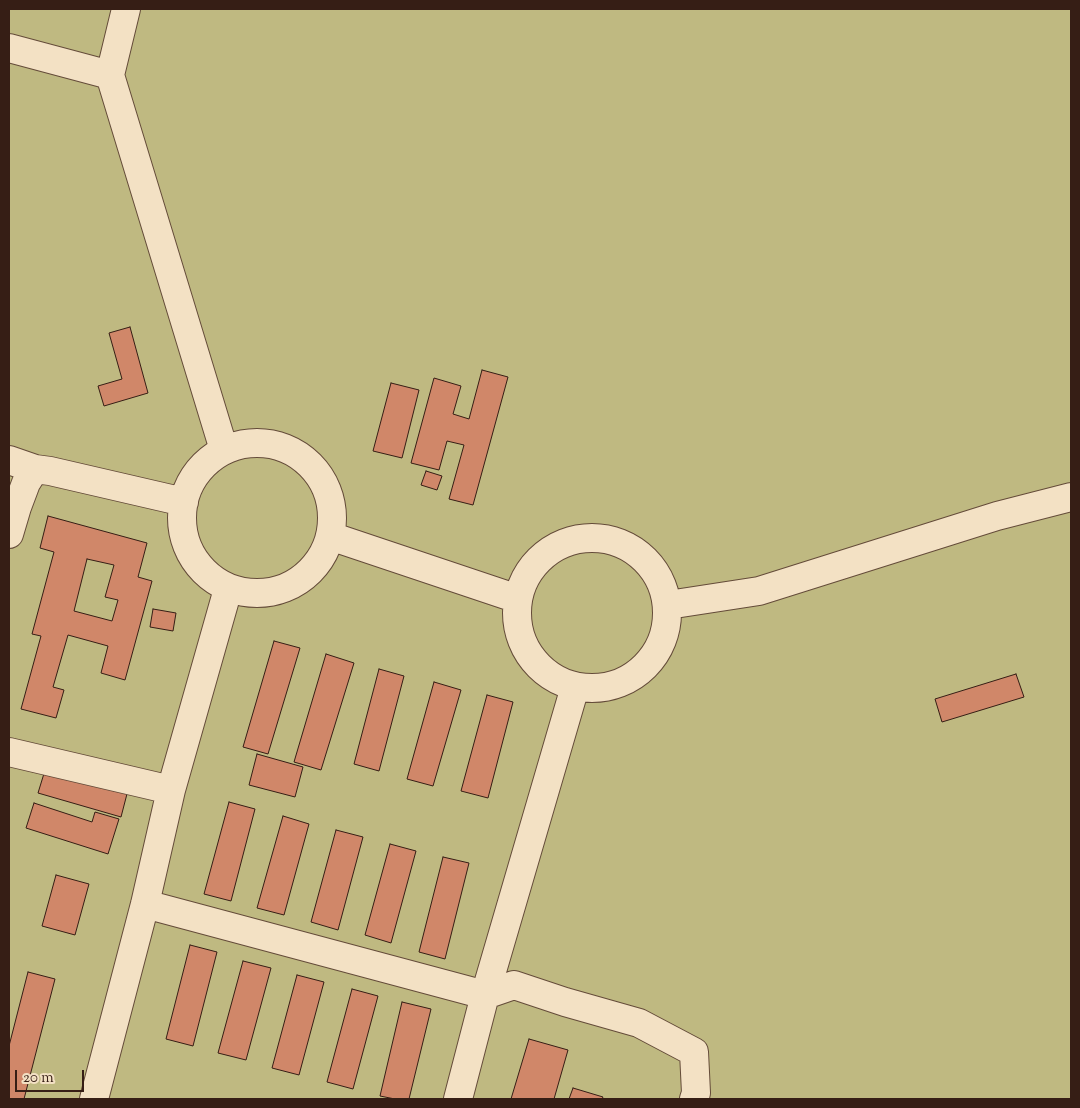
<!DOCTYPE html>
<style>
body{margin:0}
#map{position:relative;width:1080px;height:1108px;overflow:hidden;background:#ecd1a5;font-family:"Sorts Mill Goudy",serif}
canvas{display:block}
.frame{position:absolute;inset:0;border:10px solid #361e15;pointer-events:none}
.scale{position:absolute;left:15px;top:1070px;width:69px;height:22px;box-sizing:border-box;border:2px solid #361e15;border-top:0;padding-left:6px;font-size:15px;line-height:18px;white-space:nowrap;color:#361e15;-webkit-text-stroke:4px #f3e1c4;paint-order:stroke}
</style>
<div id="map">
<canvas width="1080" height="1108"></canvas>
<div class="frame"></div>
<div class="scale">20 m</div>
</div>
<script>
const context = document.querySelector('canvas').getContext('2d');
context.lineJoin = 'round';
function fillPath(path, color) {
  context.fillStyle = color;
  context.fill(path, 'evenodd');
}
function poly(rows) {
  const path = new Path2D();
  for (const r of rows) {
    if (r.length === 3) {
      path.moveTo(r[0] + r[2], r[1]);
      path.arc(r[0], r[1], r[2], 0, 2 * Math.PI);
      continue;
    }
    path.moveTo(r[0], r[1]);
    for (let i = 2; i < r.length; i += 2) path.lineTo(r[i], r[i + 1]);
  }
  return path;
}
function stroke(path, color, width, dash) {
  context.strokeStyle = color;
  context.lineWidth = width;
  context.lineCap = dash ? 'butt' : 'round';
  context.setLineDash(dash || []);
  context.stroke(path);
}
const green = poly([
 [9,9,1071,9,1071,1099,9,1099]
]);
const building = poly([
 [130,327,148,393,104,406,98,386,122,379,109,333,130,327],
 [482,370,508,377,473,505,449,499,464,445,447,441,439,470,411,463,434,378,461,386,453,414,469,419,482,370],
 [391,383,419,390,402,458,373,451,391,383],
 [426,471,442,476,437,490,421,485,426,471],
 [48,516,147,543,138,577,152,581,125,680,101,673,108,646,68,635,53,687,64,690,56,718,21,709,41,636,32,634,54,552,40,548,48,516],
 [87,559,114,565,105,597,118,600,112,621,74,611,87,559],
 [153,609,176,613,173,631,150,627,153,609],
 [274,641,300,648,268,754,243,747,274,641],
 [326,654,354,663,321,770,294,762,326,654],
 [379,669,404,676,379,771,354,764,379,669],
 [1016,674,1024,697,942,722,935,699,1016,674],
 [434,682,461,690,433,786,407,779,434,682],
 [487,695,513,702,488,798,461,791,487,695],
 [257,754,303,767,295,797,249,785,257,754],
 [46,767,128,790,121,817,38,793,46,767],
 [229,802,255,809,231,901,204,894,229,802],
 [34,803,92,822,95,812,119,819,108,854,26,828,34,803],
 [283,816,309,824,284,915,257,908,283,816],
 [336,830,363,837,338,930,311,922,336,830],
 [390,844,416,851,391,943,365,935,390,844],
 [443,857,469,863,445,959,419,952,443,857],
 [56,875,89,884,75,935,42,926,56,875],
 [190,945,217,952,193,1046,166,1039,190,945],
 [243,961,271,968,246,1060,218,1053,243,961],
 [28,972,55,979,24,1099,9,1099,9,1046,28,972],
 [297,975,324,982,299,1075,272,1068,297,975],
 [352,989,378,996,353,1089,327,1082,352,989],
 [402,1002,431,1009,409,1099,395,1099,380,1096,402,1002],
 [529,1039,568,1050,554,1099,511,1099,529,1039],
 [573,1088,603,1097,602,1099,569,1099,573,1088]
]);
const minor = poly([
 [126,9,110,75,224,450],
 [9,48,110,75],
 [257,518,75],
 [9,460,35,469],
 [9,534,17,507,26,483,35,469,50,471,184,502],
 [330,536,518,599],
 [592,613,75],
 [668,605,759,591,997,516,1071,497],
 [9,752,171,790],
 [145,904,485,995,514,985,565,1002,639,1023,694,1052,696,1093,694,1099],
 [94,1099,145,904,171,790,228,589],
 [458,1099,485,995,575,687]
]);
fillPath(green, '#bfb981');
fillPath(building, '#d08769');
stroke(building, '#361e15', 1);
stroke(minor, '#644b39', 30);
stroke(minor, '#f3e1c4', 28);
</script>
